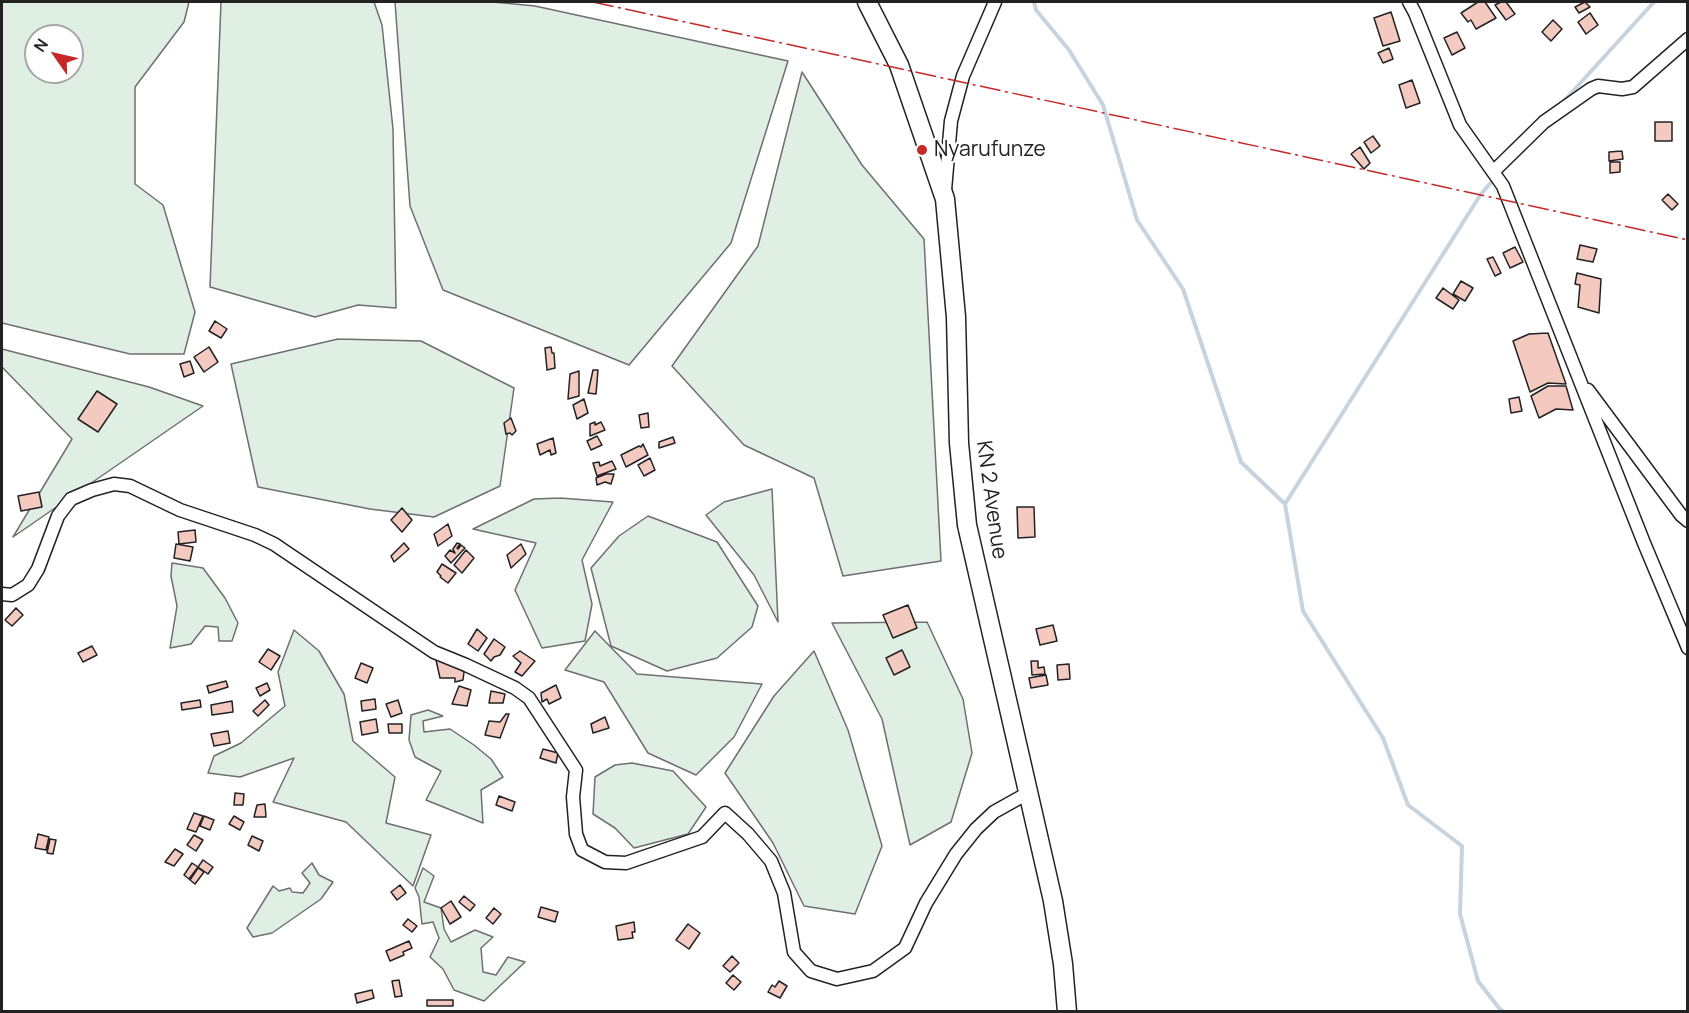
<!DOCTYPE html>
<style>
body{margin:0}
#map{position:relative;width:1689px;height:1013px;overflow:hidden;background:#fff;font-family:Manrope,sans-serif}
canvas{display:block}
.frame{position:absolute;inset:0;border:3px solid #222;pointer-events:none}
.north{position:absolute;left:24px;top:24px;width:60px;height:60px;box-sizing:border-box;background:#fff;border:2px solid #a7a7a7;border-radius:50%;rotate:304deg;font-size:16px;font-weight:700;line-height:24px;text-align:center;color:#222}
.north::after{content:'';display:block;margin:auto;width:21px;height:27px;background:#c62828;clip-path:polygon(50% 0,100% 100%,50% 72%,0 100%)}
</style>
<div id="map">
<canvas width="1689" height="1013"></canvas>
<div class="frame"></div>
<div class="north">N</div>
</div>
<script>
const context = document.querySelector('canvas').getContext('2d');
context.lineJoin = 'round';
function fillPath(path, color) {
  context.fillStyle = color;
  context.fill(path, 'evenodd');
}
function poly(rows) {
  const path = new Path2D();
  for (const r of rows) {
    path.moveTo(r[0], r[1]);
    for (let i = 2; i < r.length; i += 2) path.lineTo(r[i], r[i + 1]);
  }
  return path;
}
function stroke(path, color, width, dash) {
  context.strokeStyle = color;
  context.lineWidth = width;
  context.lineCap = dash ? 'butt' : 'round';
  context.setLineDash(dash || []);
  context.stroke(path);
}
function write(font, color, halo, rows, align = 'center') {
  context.font = font + ' Manrope,sans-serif';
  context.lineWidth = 4.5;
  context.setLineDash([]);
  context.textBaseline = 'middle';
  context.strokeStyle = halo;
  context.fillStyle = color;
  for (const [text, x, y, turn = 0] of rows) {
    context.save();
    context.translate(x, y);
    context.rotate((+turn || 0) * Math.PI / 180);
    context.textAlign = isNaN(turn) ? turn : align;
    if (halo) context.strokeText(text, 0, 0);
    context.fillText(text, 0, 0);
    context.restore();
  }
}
const green = poly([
 [2,2,189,2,184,22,135,87,135,184,163,205,195,312,184,354,130,354,2,323,2,2],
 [36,36,72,36,72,72,36,72,36,36],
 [221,2,374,2,382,25,393,129,396,308,358,305,315,317,210,287,221,2],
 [395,2,493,2,535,6,788,61,731,243,629,365,443,290,410,206,395,2],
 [802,72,862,165,924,239,941,561,843,576,814,478,744,445,672,366,758,246,802,72],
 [338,339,421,341,514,388,500,486,434,517,370,509,258,487,231,364,338,339],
 [2,349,149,387,203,406,13,537,72,439,2,367,2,349],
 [772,489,778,622,754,575,706,515,724,502,772,489],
 [560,498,613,502,582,560,592,604,585,641,542,648,515,590,536,543,473,529,534,499,560,498],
 [648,516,717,542,758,606,752,627,717,658,667,671,611,646,591,568,619,536,648,516],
 [172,563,203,568,225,598,238,623,232,641,219,641,218,627,205,626,191,644,170,648,177,606,171,576,172,563],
 [927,622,963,699,972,753,951,822,910,845,882,719,832,623,927,622],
 [294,630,319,651,344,694,353,741,395,777,386,823,431,835,413,886,346,822,273,802,294,758,240,777,208,773,214,756,241,743,285,706,278,672,294,630],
 [595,631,637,674,762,684,734,737,696,775,648,753,604,682,565,670,595,631],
 [814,651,848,730,882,846,855,914,804,906,773,843,725,773,774,696,814,651],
 [428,710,443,716,423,721,424,732,450,729,474,745,491,759,503,777,481,790,483,823,426,800,441,771,415,757,409,740,411,715,428,710],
 [632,763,673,771,706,807,688,834,634,848,615,828,593,814,595,777,615,765,632,763],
 [312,863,319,875,333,882,321,899,272,933,253,937,247,928,273,886,279,891,290,888,292,892,303,893,310,883,302,873,312,863],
 [423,868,434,876,424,902,441,908,444,929,451,942,475,930,493,937,481,948,483,972,496,975,508,957,525,962,484,1001,454,990,443,969,430,957,439,938,433,922,422,924,419,897,415,888,423,868]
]);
const stream = poly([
 [1034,2,1036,10,1069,50,1103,105,1137,220,1183,289,1241,462,1285,504],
 [1564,101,1654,2],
 [1495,178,1481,194,1285,504,1303,611,1383,738,1408,805,1462,846,1460,914,1478,981,1499,1008,1504,1012]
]);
const building = poly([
 [1478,2,1485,2,1496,18,1476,29,1471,20,1468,22,1461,13,1478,2],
 [1501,2,1506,2,1515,14,1506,20,1495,5,1501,2],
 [1585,2,1590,7,1579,13,1575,7,1585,2],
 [1391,12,1400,41,1383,46,1374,18,1391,12],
 [1590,13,1598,25,1586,34,1578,22,1590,13],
 [1553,20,1562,29,1551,41,1542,32,1553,20],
 [1457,32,1465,48,1452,55,1444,38,1457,32],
 [1389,48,1393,59,1383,63,1378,53,1389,48],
 [1412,80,1420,103,1406,108,1399,85,1412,80],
 [1655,122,1672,122,1672,141,1655,141,1655,122],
 [1373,136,1380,146,1371,153,1364,142,1373,136],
 [1360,147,1370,163,1364,169,1351,154,1360,147],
 [1622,151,1623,159,1609,161,1609,152,1622,151],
 [1610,162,1620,162,1620,172,1610,173,1610,162],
 [1668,194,1678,204,1672,210,1662,200,1668,194],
 [1580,245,1597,249,1593,262,1577,259,1580,245],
 [1515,247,1523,262,1510,268,1503,253,1515,247],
 [1493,257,1501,273,1495,276,1487,259,1493,257],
 [1577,273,1601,279,1599,313,1578,307,1580,285,1575,284,1577,273],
 [1461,281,1473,288,1465,301,1453,294,1461,281],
 [1443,288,1459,300,1453,309,1436,298,1443,288],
 [215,321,227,329,221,338,209,331,215,321],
 [1548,333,1566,384,1548,383,1530,392,1513,341,1529,334,1548,333],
 [209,347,218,362,204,372,194,357,209,347],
 [551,347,552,353,554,353,555,368,547,370,545,348,551,347],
 [190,361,194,373,184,377,180,364,190,361],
 [593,370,598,370,596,394,588,393,593,370],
 [579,371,579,396,568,399,570,374,579,371],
 [1548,386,1566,386,1573,410,1556,409,1539,418,1531,396,1548,386],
 [97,391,117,404,98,432,78,419,97,391],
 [1519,397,1522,411,1511,413,1509,399,1519,397],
 [584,399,588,413,577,419,573,405,584,399],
 [648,413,649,427,641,428,639,415,648,413],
 [511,418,516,431,512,435,510,433,506,434,504,423,511,418],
 [595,422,595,425,601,422,605,430,590,436,590,424,595,422],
 [597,436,602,445,591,450,587,441,597,436],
 [673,437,675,443,659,448,659,442,673,437],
 [553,438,556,453,551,455,550,450,540,455,537,444,553,438],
 [643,444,648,455,626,467,621,455,639,446,641,447,643,444],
 [650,458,655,470,644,476,638,465,650,458],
 [612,461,616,469,597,476,593,463,599,462,600,466,612,461],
 [606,474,614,474,611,484,605,482,597,485,596,478,606,474],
 [39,492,42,507,21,511,18,496,39,492],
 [1017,507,1034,507,1035,537,1018,538,1017,507],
 [402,508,412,520,402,532,391,520,402,508],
 [448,524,452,536,438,546,434,534,448,524],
 [195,530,196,542,179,544,178,532,195,530],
 [404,543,409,549,394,562,391,556,404,543],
 [457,543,460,544,457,548,458,549,461,545,465,548,451,563,445,556,450,550,455,553,453,549,457,543],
 [176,544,193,547,190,561,174,558,176,544],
 [521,544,526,554,511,568,507,555,521,544],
 [466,550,474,558,462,573,454,565,466,550],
 [442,564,456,573,448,583,440,577,441,576,437,572,442,564],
 [908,605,917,628,893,638,883,615,908,605],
 [16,608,23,615,12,626,5,620,16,608],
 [1053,625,1057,641,1040,645,1036,629,1053,625],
 [477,629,487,638,478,651,468,644,477,629],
 [494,639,505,647,500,655,494,657,491,661,484,654,494,639],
 [92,646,97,655,83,662,78,653,92,646],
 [268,649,280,656,271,670,259,662,268,649],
 [902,650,910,667,894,675,886,658,902,650],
 [520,651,535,661,522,676,515,672,521,663,513,656,520,651],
 [436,660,450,662,464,672,463,680,455,682,455,678,440,678,436,660],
 [1031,661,1038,661,1038,668,1044,667,1045,674,1032,675,1031,661],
 [361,663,373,668,367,683,355,678,361,663],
 [1069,664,1070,679,1058,680,1057,665,1069,664],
 [1046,675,1048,685,1031,688,1029,678,1046,675],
 [226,681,228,687,209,693,207,686,226,681],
 [267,683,270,690,260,696,256,688,267,683],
 [556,685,561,698,549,704,547,699,542,702,541,693,556,685],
 [459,686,471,690,467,706,452,704,459,686],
 [491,691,505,694,503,703,489,703,491,691],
 [375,699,376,709,362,711,361,701,375,699],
 [200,700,201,707,182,710,181,703,200,700],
 [265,700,269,705,258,716,253,711,265,700],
 [398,700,402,713,391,717,386,704,398,700],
 [232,701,233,712,212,715,211,705,232,701],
 [506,714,509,714,500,738,485,735,489,721,500,722,506,714],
 [605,717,609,728,593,733,591,724,605,717],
 [376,719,378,732,362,735,360,722,376,719],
 [388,724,402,724,402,733,389,733,388,724],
 [228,731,230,743,214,746,211,734,228,731],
 [543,749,558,753,556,763,540,758,543,749],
 [235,793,244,794,243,805,234,805,235,793],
 [499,796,515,802,512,811,496,805,499,796],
 [265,804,266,817,254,817,257,805,265,804],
 [194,813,203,816,196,832,187,829,194,813],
 [204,816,214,820,210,830,200,826,204,816],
 [234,816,244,822,240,830,229,824,234,816],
 [38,834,49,837,46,850,35,848,38,834],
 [194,835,203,840,196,851,187,845,194,835],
 [252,836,263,841,259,851,248,845,252,836],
 [50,839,56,840,53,854,47,853,50,839],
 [175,849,183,854,174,866,165,862,175,849],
 [203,860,213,867,208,874,198,867,203,860],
 [192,863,198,867,189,879,184,875,192,863],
 [198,868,204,872,195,884,190,880,198,868],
 [400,885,406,893,397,900,391,892,400,885],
 [464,896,475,905,470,911,459,902,464,896],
 [451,901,461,917,450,924,441,908,451,901],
 [541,907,558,912,555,922,538,917,541,907],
 [494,908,501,914,493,924,486,918,494,908],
 [408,919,417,926,412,932,403,925,408,919],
 [634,922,635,932,632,932,633,938,618,940,616,926,634,922],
 [688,924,700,933,689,949,676,940,688,924],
 [409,941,412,948,403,952,404,955,390,961,386,951,409,941],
 [732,956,739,963,730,972,723,966,732,956],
 [733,975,741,982,734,990,726,983,733,975],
 [399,980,402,996,395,997,392,981,399,980],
 [779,981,787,986,780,998,768,992,772,985,775,987,779,981],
 [372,990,374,998,357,1003,355,994,372,990],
 [427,1000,453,1000,453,1006,427,1006,427,1000]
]);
const street = poly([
 [1409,2,1415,13,1460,125,1503,186,1644,543,1688,648],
 [1493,172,1544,122,1591,89,1598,86,1622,89,1633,87,1688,39],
 [945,190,951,121,963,76,995,2],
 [1588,390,1681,515,1688,521],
 [2,594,12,595,28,585,38,569,58,516,71,499,92,490,114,484,130,486,180,510,255,535,274,544,434,652,466,665,515,688,529,698,576,770,573,797,576,834,582,850,605,862,626,863,702,837,725,813,748,834,771,861,784,893,794,952,811,971,837,979,873,971,905,948,926,903,956,854,976,829,994,812,1028,793]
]);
const secondary = poly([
 [867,2,899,65,945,199,956,317,959,443,967,525,1053,901,1063,964,1067,1012]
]);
const power = poly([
 [593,2,1688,240]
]);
const markers = [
 [922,150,6,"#c62828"]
];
const poiNames = [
 ["Nyarufunze",934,150]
];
const streetNames = [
 ["KN 2 Avenue",991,500,82]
];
fillPath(green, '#e0efe3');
stroke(green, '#6f6f6f', 1.5);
stroke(stream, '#c7d3dd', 4);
fillPath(building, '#f3c9c0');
stroke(building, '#222', 1.5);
stroke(street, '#222', 15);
stroke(secondary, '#222', 21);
stroke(street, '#fff', 12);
stroke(secondary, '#fff', 18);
stroke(power, '#c62828', 1.5, [21, 4.5, 3, 4.5]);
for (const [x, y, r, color] of markers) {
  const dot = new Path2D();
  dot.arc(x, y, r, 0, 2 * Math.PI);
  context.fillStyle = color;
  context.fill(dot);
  stroke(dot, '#fff', 2);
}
write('21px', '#222', '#fff', poiNames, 'left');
write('21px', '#222', '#fff', streetNames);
</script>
